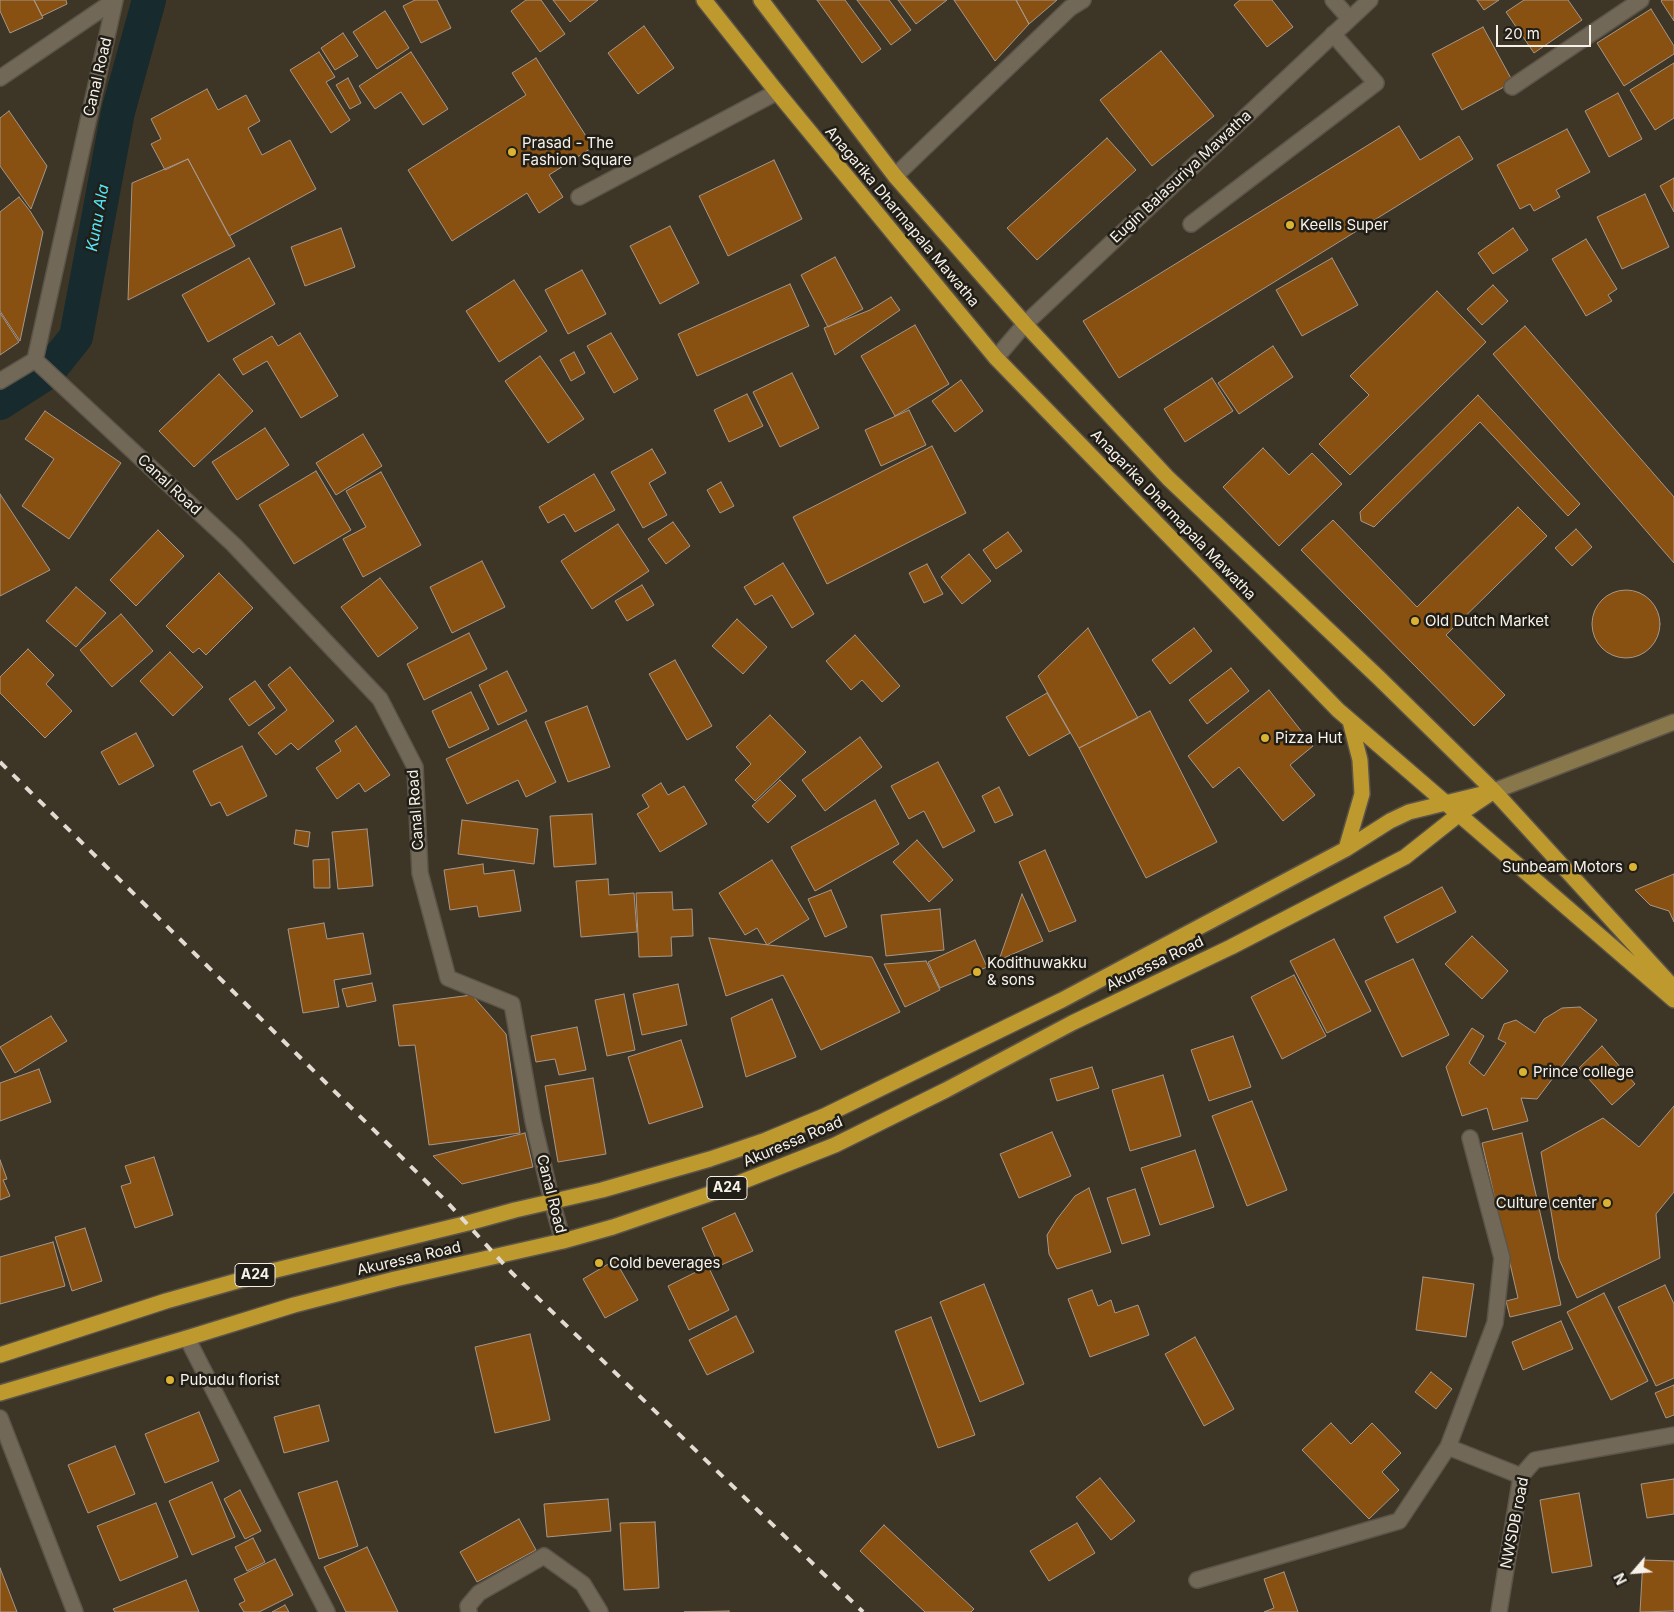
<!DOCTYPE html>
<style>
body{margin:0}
#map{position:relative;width:1674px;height:1612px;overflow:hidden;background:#3d3627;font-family:Inter,sans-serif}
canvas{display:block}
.north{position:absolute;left:1609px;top:1547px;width:50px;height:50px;-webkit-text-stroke:4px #211e17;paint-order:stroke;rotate:243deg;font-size:14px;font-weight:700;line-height:20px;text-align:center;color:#f7f2e9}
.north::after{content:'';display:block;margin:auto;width:18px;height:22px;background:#f7f2e9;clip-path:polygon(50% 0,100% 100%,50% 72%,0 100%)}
.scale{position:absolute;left:1496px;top:25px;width:95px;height:22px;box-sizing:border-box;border:2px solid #f7f2e9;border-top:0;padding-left:6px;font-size:15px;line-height:18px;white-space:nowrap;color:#f7f2e9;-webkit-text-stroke:4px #211e17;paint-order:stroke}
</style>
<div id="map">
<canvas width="1674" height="1612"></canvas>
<div class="north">N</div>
<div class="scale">20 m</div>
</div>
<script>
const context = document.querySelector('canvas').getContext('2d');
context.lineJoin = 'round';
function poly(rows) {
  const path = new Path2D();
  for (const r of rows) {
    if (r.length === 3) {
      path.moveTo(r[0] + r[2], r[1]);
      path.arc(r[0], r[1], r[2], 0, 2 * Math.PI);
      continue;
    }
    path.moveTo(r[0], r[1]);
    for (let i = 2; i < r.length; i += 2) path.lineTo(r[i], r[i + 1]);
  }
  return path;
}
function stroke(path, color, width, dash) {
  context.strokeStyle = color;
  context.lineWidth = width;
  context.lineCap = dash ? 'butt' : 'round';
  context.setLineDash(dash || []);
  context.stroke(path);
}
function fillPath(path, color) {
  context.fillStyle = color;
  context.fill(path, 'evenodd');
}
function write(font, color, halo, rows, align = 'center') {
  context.font = font + ' Inter,sans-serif';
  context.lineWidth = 5;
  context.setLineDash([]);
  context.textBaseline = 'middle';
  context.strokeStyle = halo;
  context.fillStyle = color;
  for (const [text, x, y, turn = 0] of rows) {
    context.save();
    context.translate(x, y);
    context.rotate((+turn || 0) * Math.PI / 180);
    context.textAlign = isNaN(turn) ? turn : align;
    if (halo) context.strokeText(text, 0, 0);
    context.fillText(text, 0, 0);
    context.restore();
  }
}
const canal = poly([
 [0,403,48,372,76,337,118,112,149,0]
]);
const building = poly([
 [0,0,34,0,43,18,10,33,0,11,0,0],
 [34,0,66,0,67,4,42,16,34,0],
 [415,0,437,0,451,28,421,43,403,6,415,0],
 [526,0,541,0,565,34,540,52,511,11,526,0],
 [553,0,598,0,570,22,553,0],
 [817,0,845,0,881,49,862,63,817,0],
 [857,0,889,0,911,30,891,45,857,0],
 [898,0,947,0,916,24,898,0],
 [954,0,1016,0,1029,24,995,61,954,0],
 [1016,0,1057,0,1029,24,1016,0],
 [1240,0,1272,0,1293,27,1267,47,1234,5,1240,0],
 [1477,0,1499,0,1484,10,1477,0],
 [1524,0,1568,0,1582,20,1534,53,1506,12,1524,0],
 [1662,0,1674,0,1674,21,1661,1,1662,0],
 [1651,9,1674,46,1674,54,1624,86,1597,43,1651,9],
 [385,11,409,48,377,69,353,32,385,11],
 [644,26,674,68,638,94,608,53,644,26],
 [1483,27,1513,82,1462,110,1432,54,1483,27],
 [343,33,358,56,335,70,321,48,343,33],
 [1161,51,1214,116,1152,166,1100,100,1161,51],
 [319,52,335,77,326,82,350,120,331,133,290,70,319,52],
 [411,52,448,109,423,125,401,92,375,109,359,86,411,52],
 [536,58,593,147,549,175,563,197,539,213,527,193,452,241,408,170,526,95,512,73,536,58],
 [1674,63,1674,118,1655,130,1630,90,1674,63],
 [348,78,361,103,350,109,336,85,348,78],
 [207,89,218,110,246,95,260,121,248,128,262,155,290,140,316,189,229,236,188,159,165,170,151,144,161,139,151,119,207,89],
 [1618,93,1642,139,1609,157,1585,111,1618,93],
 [9,111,47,166,31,209,0,166,0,118,9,111],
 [1399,126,1420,160,1459,136,1473,159,1119,378,1083,321,1399,126],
 [1567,129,1590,172,1556,190,1560,197,1534,211,1530,204,1520,209,1497,165,1567,129],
 [1107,138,1136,170,1037,260,1007,228,1107,138],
 [188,159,235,246,128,300,132,183,188,159],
 [774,160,802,219,728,256,699,196,774,160],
 [1674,178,1674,212,1660,186,1674,178],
 [1645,194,1669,247,1622,269,1597,217,1645,194],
 [19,197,30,211,43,232,20,341,0,311,0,212,19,197],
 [670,226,699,283,660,304,630,246,670,226],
 [341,228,355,267,305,286,291,247,341,228],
 [1513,228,1528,250,1493,274,1478,253,1513,228],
 [1586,239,1617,289,1608,295,1612,301,1586,316,1552,259,1586,239],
 [835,257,863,309,828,327,801,275,835,257],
 [249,258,275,304,208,342,182,295,249,258],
 [1332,258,1358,305,1302,336,1276,290,1332,258],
 [582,270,606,314,568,334,545,290,582,270],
 [514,280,547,331,499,362,466,311,514,280],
 [790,284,809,326,697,376,678,334,790,284],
 [1493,285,1508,301,1482,325,1467,309,1493,285],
 [1437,291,1486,342,1350,475,1319,444,1369,395,1350,376,1437,291],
 [891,297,900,310,835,355,824,328,870,310,891,297],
 [0,313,19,342,0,355,0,313],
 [915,325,949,384,895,416,861,356,915,325],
 [1525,326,1674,497,1674,563,1493,354,1525,326],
 [300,333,338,396,301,418,267,361,243,375,233,359,272,336,278,346,300,333],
 [611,333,638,379,614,393,587,346,611,333],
 [1273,346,1293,377,1239,414,1218,383,1273,346],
 [574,352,585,373,571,381,560,360,574,352],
 [540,356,584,419,548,443,505,381,540,356],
 [792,373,819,428,780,447,753,392,792,373],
 [219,374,253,411,194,467,159,431,219,374],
 [1212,378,1233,411,1185,442,1164,409,1212,378],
 [961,380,983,411,955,432,932,401,961,380],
 [747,394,763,426,729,442,714,410,747,394],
 [1478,395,1580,504,1568,516,1480,422,1374,527,1361,521,1360,512,1478,395],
 [909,410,926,445,881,466,865,430,909,410],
 [45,411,121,463,69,539,22,506,54,459,25,439,45,411],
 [265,428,289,465,237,500,212,462,265,428],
 [363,434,382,466,336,495,316,463,363,434],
 [932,446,966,513,827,584,793,517,932,446],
 [1263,448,1289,475,1312,453,1342,484,1279,546,1223,487,1263,448],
 [652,449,666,473,649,483,667,515,643,528,611,472,652,449],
 [316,471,351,530,294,564,259,505,316,471],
 [381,472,421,545,363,577,343,539,366,527,346,491,381,472],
 [594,474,615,510,575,532,564,514,548,523,539,507,594,474],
 [721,482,734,506,720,513,707,490,721,482],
 [0,494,50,570,0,596,0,494],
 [1518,507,1547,536,1446,635,1505,695,1474,726,1301,550,1333,520,1417,607,1518,507],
 [673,522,690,546,666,564,648,539,673,522],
 [618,524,649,571,592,609,561,561,618,524],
 [1576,529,1592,547,1572,566,1555,548,1576,529],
 [158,530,184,556,136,606,110,580,158,530],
 [1008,532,1022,551,996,569,983,550,1008,532],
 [969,554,991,581,962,604,941,577,969,554],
 [482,561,505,607,452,633,430,587,482,561],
 [783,563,814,614,792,628,772,595,755,605,744,587,783,563],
 [927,564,943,594,924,603,909,573,927,564],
 [219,573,253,608,206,655,199,648,193,653,166,626,219,573],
 [380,578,418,628,378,657,341,607,380,578],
 [642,585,654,605,627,621,615,601,642,585],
 [76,587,106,613,76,647,46,621,76,587],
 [1626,624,34],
 [121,614,153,651,112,687,80,650,121,614],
 [737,619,767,647,743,674,712,646,737,619],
 [1088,628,1138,718,1079,748,1038,676,1088,628],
 [1194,628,1212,651,1170,684,1152,660,1194,628],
 [469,633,487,669,424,700,407,664,469,633],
 [855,635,900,686,882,702,862,680,851,690,826,661,855,635],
 [28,649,54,675,46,684,72,711,45,738,0,693,0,677,28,649],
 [170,652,203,687,173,716,140,681,170,652],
 [675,660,712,726,687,740,649,674,675,660],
 [290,667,334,721,298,750,291,743,276,755,258,733,287,710,268,685,290,667],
 [1231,668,1249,691,1207,724,1189,700,1231,668],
 [507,671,527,711,498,725,479,685,507,671],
 [255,681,275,708,249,726,229,699,255,681],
 [1269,690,1313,746,1290,765,1315,795,1283,821,1239,767,1213,788,1188,756,1269,690],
 [471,692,489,729,449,748,432,711,471,692],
 [1047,693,1070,733,1029,756,1006,717,1047,693],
 [587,706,610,767,568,782,545,722,587,706],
 [1150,711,1217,842,1146,878,1079,748,1150,711],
 [770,715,806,752,755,801,735,780,751,764,736,747,770,715],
 [526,720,556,782,526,797,518,780,467,804,446,759,526,720],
 [356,726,390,775,365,792,359,783,337,799,316,768,341,751,335,741,356,726],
 [136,733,154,766,119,785,101,752,136,733],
 [860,737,882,767,825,811,802,780,860,737],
 [242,746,267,796,227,816,220,802,211,806,193,771,242,746],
 [938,762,975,831,943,848,924,811,909,819,891,786,938,762],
 [780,780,796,796,768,823,752,806,780,780],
 [661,783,668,795,684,786,707,824,660,852,637,814,649,807,642,795,661,783],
 [999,787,1013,815,995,823,982,796,999,787],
 [875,800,899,844,815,891,791,847,875,800],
 [592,814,596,864,554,867,550,816,592,814],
 [462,820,538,829,534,864,458,854,462,820],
 [367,829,373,886,338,889,332,832,367,829],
 [296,830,310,832,308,847,294,844,296,830],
 [917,840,953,880,929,902,893,862,917,840],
 [1045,850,1076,921,1049,932,1019,862,1045,850],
 [329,859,330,888,314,888,313,860,329,859],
 [772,860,809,919,767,945,757,928,745,935,719,893,772,860],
 [483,864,484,874,514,870,521,911,479,917,477,906,450,910,444,870,483,864],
 [1674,874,1674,922,1669,911,1650,905,1635,890,1674,874],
 [608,879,609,895,634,893,637,932,581,937,576,881,608,879],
 [1442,887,1456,912,1397,943,1384,917,1442,887],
 [831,890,847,927,825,937,808,899,831,890],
 [672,892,673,910,692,909,693,936,671,937,672,956,639,957,636,893,672,892],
 [1022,894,1043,941,999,960,1022,894],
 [940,909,944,950,886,956,881,915,940,909],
 [324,923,327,939,363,933,371,974,334,980,339,1007,303,1013,288,929,324,923],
 [1472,936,1508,971,1482,999,1445,964,1472,936],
 [709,938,872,957,900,1012,821,1050,783,975,726,996,709,938],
 [1334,939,1371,1011,1327,1033,1290,961,1334,939],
 [975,940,987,967,940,988,928,962,975,940],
 [1413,959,1449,1035,1402,1057,1365,981,1413,959],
 [926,961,940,990,905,1007,884,964,926,961],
 [1294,975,1326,1036,1282,1059,1251,997,1294,975],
 [372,983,376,1001,347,1007,342,989,372,983],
 [678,984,687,1025,642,1035,633,994,678,984],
 [624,994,635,1050,607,1056,595,1000,624,994],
 [472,995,506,1034,520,1133,429,1145,415,1045,399,1046,393,1005,472,995],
 [772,999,796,1057,746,1077,731,1018,772,999],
 [1580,1007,1597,1020,1537,1099,1521,1098,1528,1121,1493,1130,1487,1108,1462,1116,1446,1067,1472,1028,1484,1036,1469,1063,1484,1076,1506,1043,1498,1039,1504,1024,1516,1020,1535,1033,1544,1019,1562,1008,1580,1007],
 [51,1016,67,1041,15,1073,0,1047,51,1016],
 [577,1027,586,1070,559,1075,555,1059,536,1062,531,1036,577,1027],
 [1233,1036,1251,1087,1209,1101,1191,1050,1233,1036],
 [681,1040,703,1107,649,1124,628,1057,681,1040],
 [1602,1046,1635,1084,1612,1105,1579,1068,1602,1046],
 [1092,1067,1099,1088,1057,1101,1050,1079,1092,1067],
 [39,1069,51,1102,0,1121,0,1083,39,1069],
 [1163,1075,1181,1136,1130,1151,1112,1090,1163,1075],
 [593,1078,606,1154,558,1162,545,1086,593,1078],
 [1252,1101,1287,1190,1247,1206,1212,1116,1252,1101],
 [1674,1106,1674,1192,1656,1214,1660,1258,1577,1298,1559,1259,1541,1152,1603,1118,1639,1147,1674,1106],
 [1052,1132,1071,1176,1019,1198,1000,1154,1052,1132],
 [525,1133,533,1167,462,1184,433,1156,525,1133],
 [1522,1133,1561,1305,1510,1317,1506,1301,1518,1298,1482,1143,1522,1133],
 [1195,1150,1214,1207,1160,1225,1141,1168,1195,1150],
 [154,1157,173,1215,135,1228,121,1186,131,1183,125,1166,154,1157],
 [0,1160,7,1179,3,1180,10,1196,0,1200,0,1160],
 [1089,1188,1111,1252,1057,1269,1049,1254,1047,1235,1057,1219,1075,1196,1089,1188],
 [1135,1189,1150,1235,1122,1244,1107,1198,1135,1189],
 [735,1213,753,1251,719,1266,702,1228,735,1213],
 [85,1228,102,1281,72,1291,55,1237,85,1228],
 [53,1242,65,1286,0,1304,0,1257,53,1242],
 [615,1260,638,1300,605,1318,583,1279,615,1260],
 [708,1266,729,1310,689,1330,668,1286,708,1266],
 [1423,1277,1474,1284,1466,1337,1416,1330,1423,1277],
 [984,1284,1024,1384,980,1402,940,1302,984,1284],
 [1665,1285,1674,1304,1674,1378,1656,1386,1618,1307,1665,1285],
 [1092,1290,1098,1306,1111,1300,1115,1313,1138,1305,1149,1335,1090,1357,1068,1299,1092,1290],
 [1604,1293,1648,1381,1611,1400,1567,1312,1604,1293],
 [736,1316,754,1352,707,1375,689,1340,736,1316],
 [931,1317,975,1435,938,1448,895,1331,931,1317],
 [1561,1321,1573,1349,1523,1370,1512,1342,1561,1321],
 [530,1334,550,1420,495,1433,475,1347,530,1334],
 [1195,1337,1234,1409,1204,1426,1165,1354,1195,1337],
 [1431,1372,1452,1389,1436,1409,1415,1392,1431,1372],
 [1674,1385,1674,1415,1666,1418,1655,1393,1674,1385],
 [319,1405,329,1441,284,1453,274,1417,319,1405],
 [199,1412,219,1461,165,1483,145,1434,199,1412],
 [1331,1423,1351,1444,1372,1423,1401,1453,1382,1472,1399,1490,1369,1519,1302,1450,1331,1423],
 [115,1446,135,1494,88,1513,68,1465,115,1446],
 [1100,1478,1135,1521,1111,1540,1076,1497,1100,1478],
 [1674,1479,1674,1514,1647,1518,1641,1484,1674,1479],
 [337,1481,358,1546,319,1559,298,1493,337,1481],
 [212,1482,235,1537,192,1555,169,1501,212,1482],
 [240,1490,261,1531,245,1539,224,1499,240,1490],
 [1579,1493,1592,1566,1552,1573,1540,1500,1579,1493],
 [608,1499,611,1531,547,1537,544,1504,608,1499],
 [156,1503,178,1557,120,1581,97,1526,156,1503],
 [519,1519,536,1550,477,1582,460,1552,519,1519],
 [655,1522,659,1588,624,1590,620,1523,655,1522],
 [1077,1523,1095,1553,1049,1581,1030,1551,1077,1523],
 [884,1525,974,1609,971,1612,925,1612,860,1551,884,1525],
 [253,1538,265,1562,247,1571,235,1547,253,1538],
 [367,1547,398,1612,346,1612,324,1567,367,1547],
 [275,1559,293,1595,259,1612,244,1612,239,1604,245,1601,234,1579,275,1559],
 [1643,1560,1674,1561,1674,1611,1640,1612,1643,1560],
 [0,1568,17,1612,0,1612,0,1568],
 [1284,1572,1298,1612,1264,1612,1274,1608,1264,1579,1284,1572],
 [186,1580,199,1612,115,1612,113,1609,186,1580],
 [285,1605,289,1612,272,1612,285,1605],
 [729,1611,729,1612,684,1612,729,1611]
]);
const lane = poly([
 [1333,0,1349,18],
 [1512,87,1641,0],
 [895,176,1070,8,1083,0],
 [579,197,777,92],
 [1191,224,1376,83,1333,34]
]);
const street = poly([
 [0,78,115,0],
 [996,358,1025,324,1370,0],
 [35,360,234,545,380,699,415,767,420,873,448,978,512,1004,533,1121,552,1202,563,1241],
 [0,381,35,360,115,0],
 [187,1338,327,1612],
 [0,1418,75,1612],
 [1448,1447,1521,1476],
 [1197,1580,1399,1521,1448,1447,1495,1323,1502,1258,1470,1138],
 [469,1612,468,1606,479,1593,544,1556,583,1584,600,1612],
 [1499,1612,1521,1476,1535,1460,1674,1435]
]);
const secondary = poly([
 [1494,791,1674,722]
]);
const highway = poly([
 [704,0,777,92,996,358,1338,710,1674,1000],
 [761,0,895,176,1025,324,1168,478,1379,678,1494,791,1674,988],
 [1346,849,1362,794,1360,760,1350,721],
 [0,1355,166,1301,276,1270,468,1223,515,1210,602,1190,710,1159,766,1140,824,1116,1062,1000,1346,849,1390,821,1409,812,1482,794],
 [0,1393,187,1338,294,1305,395,1279,563,1241,613,1227,721,1190,835,1145,946,1090,1072,1023,1231,947,1405,857,1458,815,1494,791]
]);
const rail = poly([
 [0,762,447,1202,511,1272,863,1612]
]);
const markers = [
 [512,152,5,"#dbb333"],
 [1290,225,5,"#dbb333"],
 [1415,621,5,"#dbb333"],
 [1265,738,5,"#dbb333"],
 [1633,867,5,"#dbb333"],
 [977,972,5,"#dbb333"],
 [1523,1072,5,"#dbb333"],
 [1607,1203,5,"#dbb333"],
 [599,1263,5,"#dbb333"],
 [170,1380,5,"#dbb333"]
];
const shields = [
 [727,1188,40],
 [255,1275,40]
];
const shieldNames = [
 ["A24",727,1188],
 ["A24",255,1275]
];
const streetNames = [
 ["Canal Road",98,77,-77],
 ["Eugin Balasuriya Mawatha",1181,177,-43],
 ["Anagarika Dharmapala Mawatha",902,217,50],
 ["Canal Road",169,485,43],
 ["Anagarika Dharmapala Mawatha",1173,515,46],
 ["Canal Road",416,810,-94],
 ["Akuressa Road",1155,964,-26],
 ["Akuressa Road",793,1142,-23],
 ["Canal Road",551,1194,76],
 ["Akuressa Road",409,1259,-13],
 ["NWSDB road",1515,1523,-79]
];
const poiNames = [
 ["Prasad - The",522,143],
 ["Fashion Square",522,160],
 ["Keells Super",1300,225],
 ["Old Dutch Market",1425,621],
 ["Pizza Hut",1275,738],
 ["Sunbeam Motors",1623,867,"right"],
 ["Kodithuwakku",987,963],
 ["& sons",987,980],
 ["Prince college",1533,1072],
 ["Culture center",1597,1203,"right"],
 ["Cold beverages",609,1263],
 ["Pubudu florist",180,1380]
];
const waterNames = [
 ["Kunu Ala",98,218,-80]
];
stroke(canal, '#172a2d', 34);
fillPath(building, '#885112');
stroke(building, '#a69689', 1);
stroke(lane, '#5b5448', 18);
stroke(street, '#5b5448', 18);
stroke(secondary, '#5b5448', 18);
stroke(highway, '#5b5448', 18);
stroke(lane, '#716858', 15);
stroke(street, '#716858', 15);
stroke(secondary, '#88774b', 15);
stroke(highway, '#be992e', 15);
stroke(rail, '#e1dbd2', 4, [9, 9]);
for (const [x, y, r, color] of markers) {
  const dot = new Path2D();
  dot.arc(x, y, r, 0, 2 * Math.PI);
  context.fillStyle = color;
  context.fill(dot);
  stroke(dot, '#211e17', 2);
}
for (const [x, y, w] of shields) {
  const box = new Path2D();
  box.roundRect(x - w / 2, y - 11.5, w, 23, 4);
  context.fillStyle = '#211e17';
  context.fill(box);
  stroke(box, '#f7f2e9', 1);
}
write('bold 14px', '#f7f2e9', null, shieldNames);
write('15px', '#f7f2e9', '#211e17', streetNames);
write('15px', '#f7f2e9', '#211e17', poiNames, 'left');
write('italic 16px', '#52e9fc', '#211e17', waterNames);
</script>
